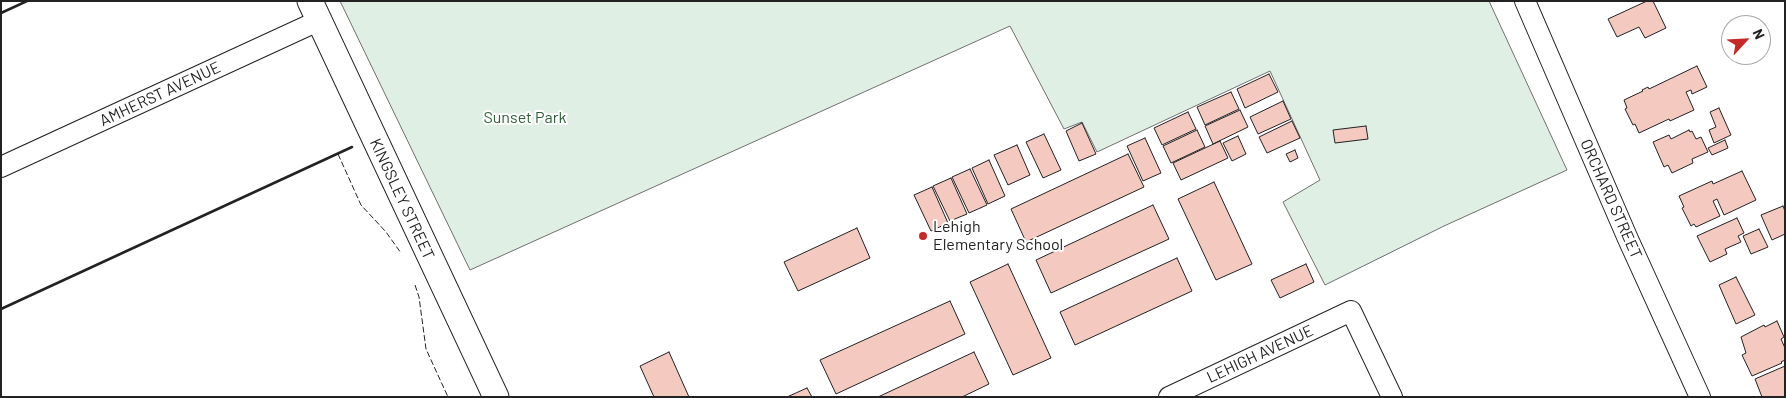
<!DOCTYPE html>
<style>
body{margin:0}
#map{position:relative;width:1786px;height:398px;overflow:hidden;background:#fff;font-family:Barlow,sans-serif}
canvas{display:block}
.frame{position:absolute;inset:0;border:2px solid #222;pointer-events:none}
.north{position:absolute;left:1721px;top:15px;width:50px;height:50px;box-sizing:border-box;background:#fff;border:1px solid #a7a7a7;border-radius:50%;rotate:65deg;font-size:14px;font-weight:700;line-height:20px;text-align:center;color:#222}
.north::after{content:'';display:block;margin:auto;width:18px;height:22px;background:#c62828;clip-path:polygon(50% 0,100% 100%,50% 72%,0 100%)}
</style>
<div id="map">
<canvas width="1786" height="398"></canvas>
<div class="frame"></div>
<div class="north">N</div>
</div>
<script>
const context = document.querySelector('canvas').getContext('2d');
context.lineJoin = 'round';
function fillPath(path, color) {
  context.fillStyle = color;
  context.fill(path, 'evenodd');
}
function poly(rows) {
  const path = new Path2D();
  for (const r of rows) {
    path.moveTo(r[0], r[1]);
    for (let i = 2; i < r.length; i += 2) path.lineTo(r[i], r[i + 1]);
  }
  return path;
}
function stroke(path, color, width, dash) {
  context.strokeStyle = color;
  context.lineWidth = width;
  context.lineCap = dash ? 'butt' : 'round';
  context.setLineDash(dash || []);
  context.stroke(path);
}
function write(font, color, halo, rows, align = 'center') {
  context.font = font + ' Barlow,sans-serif';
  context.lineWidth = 4;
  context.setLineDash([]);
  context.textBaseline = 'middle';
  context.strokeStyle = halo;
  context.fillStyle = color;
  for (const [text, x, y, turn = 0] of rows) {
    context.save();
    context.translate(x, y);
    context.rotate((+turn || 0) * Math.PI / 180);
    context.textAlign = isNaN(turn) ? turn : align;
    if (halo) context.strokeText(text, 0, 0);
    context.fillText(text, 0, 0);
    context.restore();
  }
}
const green = poly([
 [340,1,1489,1,1567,170,1444,226,1325,285,1283,202,1320,180,1270,71,1097,152,1082,122,1064,129,1010,26,470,270,340,1]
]);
const building = poly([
 [1647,1,1653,1,1666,28,1645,38,1639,27,1617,37,1608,19,1647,1],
 [1697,66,1707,87,1692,94,1691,90,1686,92,1694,110,1670,121,1669,119,1639,133,1635,124,1633,125,1625,109,1627,108,1624,100,1643,91,1642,90,1648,87,1649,89,1697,66],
 [1269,74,1278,92,1245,108,1237,89,1269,74],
 [1231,92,1239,109,1205,125,1197,107,1231,92],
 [1283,101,1291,119,1258,134,1250,117,1283,101],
 [1719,108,1731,135,1714,143,1709,130,1716,127,1710,112,1719,108],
 [1240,110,1248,127,1213,144,1205,126,1240,110],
 [1188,112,1196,129,1162,145,1154,128,1188,112],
 [1292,121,1300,138,1267,153,1259,137,1292,121],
 [1082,123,1096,154,1079,161,1066,131,1082,123],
 [1366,126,1368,139,1335,143,1333,130,1366,126],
 [1197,130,1205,147,1171,163,1163,146,1197,130],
 [1689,130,1690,132,1692,131,1696,139,1701,137,1708,152,1692,159,1693,163,1672,173,1668,165,1664,167,1653,142,1669,135,1671,139,1689,130],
 [1044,134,1061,170,1043,178,1026,142,1044,134],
 [1238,136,1246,154,1232,161,1223,143,1238,136],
 [1145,138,1161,173,1143,181,1127,146,1145,138],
 [1725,140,1728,148,1712,155,1708,148,1725,140],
 [1220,141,1228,158,1181,180,1173,163,1220,141],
 [1017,145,1030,175,1008,185,994,155,1017,145],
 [1295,150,1298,158,1290,162,1286,154,1295,150],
 [1128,154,1144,187,1026,242,1011,209,1128,154],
 [989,160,1005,196,988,204,972,168,989,160],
 [970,169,987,205,969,213,952,177,970,169],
 [1742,171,1756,200,1724,215,1717,199,1713,201,1720,216,1696,227,1694,224,1691,226,1682,208,1684,207,1679,196,1712,181,1713,184,1742,171],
 [951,178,967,214,950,221,933,186,951,178],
 [1214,182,1252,264,1216,280,1178,199,1214,182],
 [932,187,948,223,931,231,914,195,932,187],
 [1153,205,1169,239,1051,293,1036,260,1153,205],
 [1783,206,1785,211,1785,234,1772,240,1761,215,1783,206],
 [1737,218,1744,233,1738,236,1741,242,1725,249,1727,254,1710,262,1697,236,1737,218],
 [857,228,870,258,798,291,784,262,857,228],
 [1759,229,1768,247,1751,254,1743,236,1759,229],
 [1177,258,1192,291,1075,345,1060,312,1177,258],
 [1008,264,1051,358,1013,375,970,282,1008,264],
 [1306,264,1314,282,1280,298,1271,280,1306,264],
 [1736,277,1755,315,1736,324,1719,285,1736,277],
 [950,301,965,334,836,394,820,360,950,301],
 [1777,321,1784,337,1781,339,1785,348,1785,360,1781,362,1782,363,1752,376,1742,355,1746,353,1741,337,1764,325,1765,327,1777,321],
 [669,352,689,397,654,397,640,366,669,352],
 [974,352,989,384,962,397,878,397,974,352],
 [1785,366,1785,397,1762,397,1755,379,1785,366],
 [807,388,812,397,787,397,807,388]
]);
const minor = poly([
 [1525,1,1628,239,1700,397],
 [1,167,318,21],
 [1169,397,1351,311,1392,397]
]);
const major = poly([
 [310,1,496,397]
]);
const fence = poly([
 [338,154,361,205,386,232,401,253],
 [415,285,419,297,426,349,448,397]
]);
const wall = poly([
 [1,13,27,1],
 [1,309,352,147]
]);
const markers = [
 [923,236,5,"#c62828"]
];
const streetNames = [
 ["AMHERST AVENUE",160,94,-25],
 ["KINGSLEY STREET",402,199,65],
 ["ORCHARD STREET",1611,199,66],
 ["LEHIGH AVENUE",1260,354,-25]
];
const parkNames = [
 ["Sunset Park",525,118]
];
const poiNames = [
 ["Lehigh",933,227],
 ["Elementary School",933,245]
];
fillPath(green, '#e0efe3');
stroke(green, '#6f6f6f', 1);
fillPath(building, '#f3c9c0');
stroke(building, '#222', 1);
stroke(minor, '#222', 22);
stroke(major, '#222', 27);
stroke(minor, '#fff', 20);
stroke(major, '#fff', 25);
stroke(fence, '#222', 1, [6, 2.5]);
stroke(wall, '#222', 2.5);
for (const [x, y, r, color] of markers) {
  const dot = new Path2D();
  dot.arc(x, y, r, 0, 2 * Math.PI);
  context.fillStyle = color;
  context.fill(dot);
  stroke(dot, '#fff', 2);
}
write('16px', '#222', '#fff', streetNames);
write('16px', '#2f5e38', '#fff', parkNames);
write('16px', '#222', '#fff', poiNames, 'left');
</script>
